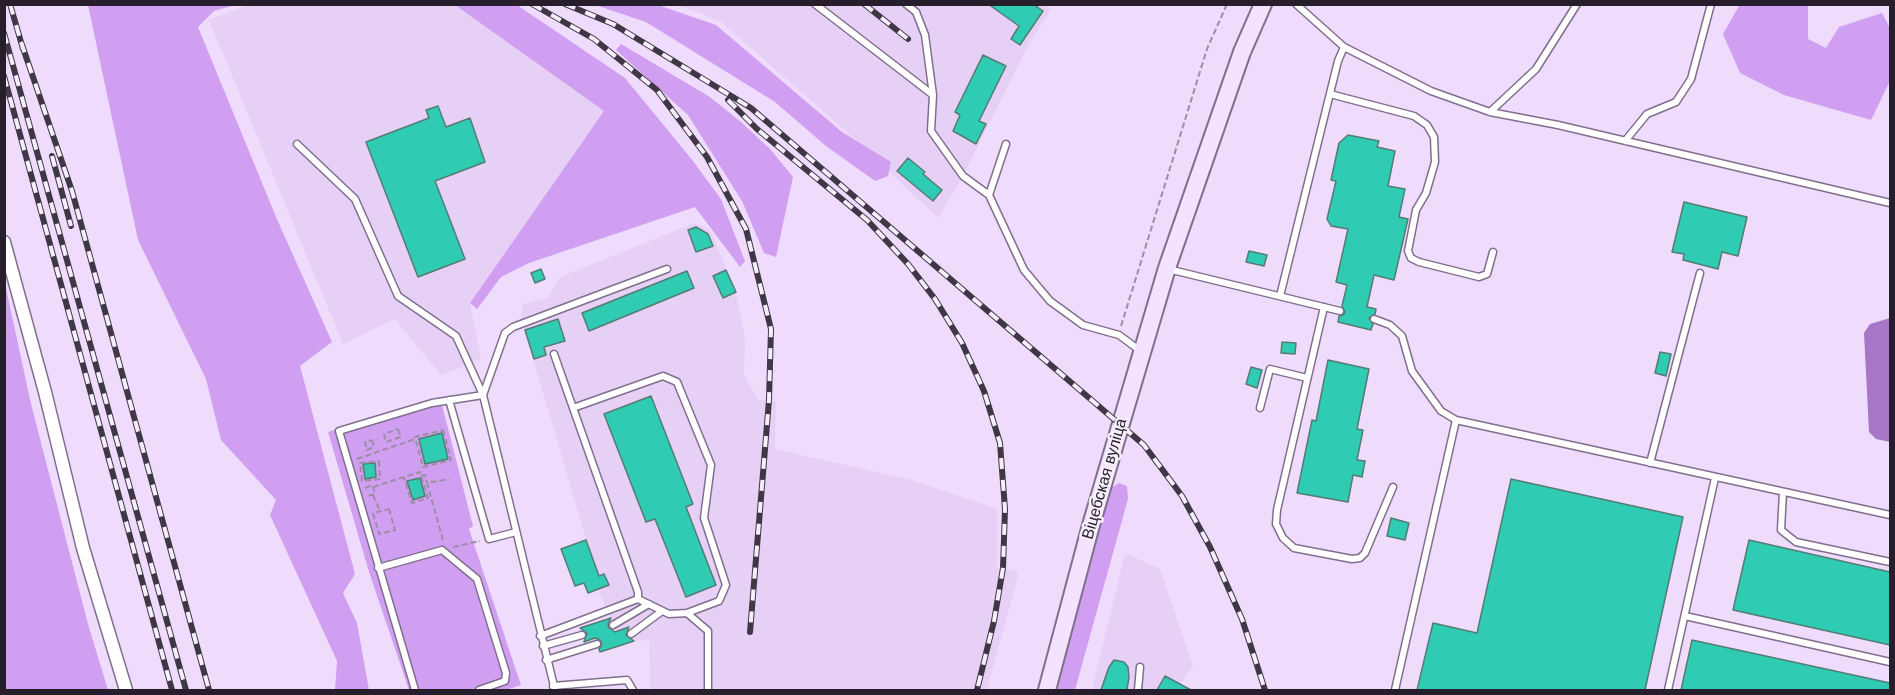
<!DOCTYPE html>
<meta charset="utf-8">
<style>
body{margin:0}
#map{position:relative;width:1895px;height:695px;overflow:hidden;background:#efdcfc;font-family:Helvetica,sans-serif}
canvas{display:block}
.frame{position:absolute;inset:0;border:6px solid #261f2b;pointer-events:none}
</style>
<div id="map">
<canvas width="1895" height="695"></canvas>
<div class="frame"></div>
</div>
<script>
const context = document.querySelector('canvas').getContext('2d');
context.lineJoin = 'round';
function fillPath(path, color) {
  context.fillStyle = color;
  context.fill(path, 'evenodd');
}
function poly(rows) {
  const path = new Path2D();
  for (const r of rows) {
    path.moveTo(r[0], r[1]);
    for (let i = 2; i < r.length; i += 2) path.lineTo(r[i], r[i + 1]);
  }
  return path;
}
function stroke(path, color, width, dash) {
  context.strokeStyle = color;
  context.lineWidth = width;
  context.lineCap = dash ? 'butt' : 'round';
  context.setLineDash(dash || []);
  context.stroke(path);
}
function write(font, color, halo, rows, align = 'center') {
  context.font = font + ' Helvetica,sans-serif';
  context.lineWidth = 5;
  context.setLineDash([]);
  context.textBaseline = 'middle';
  context.strokeStyle = halo;
  context.fillStyle = color;
  for (const [text, x, y, turn = 0] of rows) {
    context.save();
    context.translate(x, y);
    context.rotate((+turn || 0) * Math.PI / 180);
    context.textAlign = isNaN(turn) ? turn : align;
    if (halo) context.strokeText(text, 0, 0);
    context.fillText(text, 0, 0);
    context.restore();
  }
}
const built = poly([
 [1044,4,1051,10,1029,44,963,176,938,218,856,140,720,21,677,5],
 [248,5,455,5,604,111,470,303,481,359,441,375,395,319,343,344,209,20],
 [694,223,710,230,736,292,745,338,744,375,758,399,776,401,775,449,912,480,997,509,997,567,1016,571,1018,576,987,690,650,690,649,640,634,641,600,652,595,638,584,642,580,628,611,618,598,590,588,593,586,587,587,582,575,586,561,549,586,539,521,318,523,304,548,298,560,277],
 [1125,553,1160,569,1193,666,1176,690,1092,690]
]);
const green = poly([
 [1740,4,1808,5,1808,39,1826,48,1839,27,1882,13,1890,28,1890,81,1871,120,1784,95,1740,73,1723,34],
 [88,5,235,5,214,11,198,27,276,217,332,342,300,366,355,574,343,593,357,623,369,690,335,690,337,661,270,515,276,500,221,440,206,379,138,240],
 [455,5,517,5,625,78,693,161,721,199,745,261,740,267,695,207,529,263,501,277,477,309,470,303,604,111],
 [595,5,658,5,716,25,842,132,891,162,888,176,875,181,826,146,775,102,646,22],
 [621,44,710,97,741,122,770,149,793,177,776,257,764,253,742,201,688,115,616,50],
 [4,279,31,404,88,624,108,690,5,690],
 [440,397,473,526,469,529,521,685,506,690,409,690,369,572,328,432],
 [1119,483,1127,486,1128,499,1075,690,1058,690,1058,684,1105,501,1111,488]
]);
const water = poly([
 [1890,318,1890,442,1876,439,1869,432,1864,333,1870,324]
]);
const building = poly([
 [988,4,1033,4,1043,11,1020,45,1011,39,1019,26,988,4],
 [983,55,1006,66,979,121,986,124,976,144,953,131,960,115,955,112,983,55],
 [438,106,446,127,470,118,485,162,435,181,465,259,418,277,366,142,429,118,426,110,438,106],
 [1348,135,1379,141,1377,147,1395,151,1388,186,1405,189,1399,217,1408,219,1394,280,1374,275,1367,307,1376,309,1375,314,1369,318,1373,324,1371,330,1338,322,1339,316,1343,315,1345,312,1342,306,1347,285,1336,282,1348,229,1331,226,1327,219,1336,181,1331,180,1339,143,1348,135],
 [908,158,925,172,923,174,942,190,933,201,897,171,908,158],
 [1684,202,1747,217,1738,256,1722,252,1718,269,1683,260,1684,254,1672,252,1684,202],
 [696,227,708,234,713,246,696,252,688,230,696,227],
 [1249,251,1267,255,1264,266,1246,262,1249,251],
 [541,269,545,279,535,283,531,273,541,269],
 [726,270,736,292,723,298,713,276,726,270],
 [687,271,694,288,589,331,582,313,687,271],
 [558,319,565,341,544,347,546,355,534,359,525,330,558,319],
 [1282,342,1296,343,1295,354,1281,353,1282,342],
 [1660,352,1671,354,1666,376,1655,373,1660,352],
 [1328,360,1369,369,1357,429,1363,430,1357,460,1365,461,1362,477,1353,475,1348,502,1297,493,1312,420,1316,421,1328,360],
 [1251,367,1262,370,1257,388,1246,384,1251,367],
 [651,396,693,504,686,507,716,585,686,597,655,519,646,522,604,414,651,396],
 [442,433,448,459,425,464,419,439,442,433],
 [375,463,376,477,365,479,363,464,375,463],
 [420,478,425,496,413,500,407,481,420,478],
 [1511,479,1683,517,1645,690,1417,690,1433,623,1477,633,1511,479],
 [1391,518,1409,523,1405,540,1387,536,1391,518],
 [586,540,599,576,604,574,609,585,588,593,584,583,575,586,561,549,586,540],
 [1749,540,1890,572,1890,645,1733,610,1749,540],
 [611,618,608,624,609,628,615,632,629,627,626,635,634,641,600,652,599,649,602,645,600,640,595,638,584,642,587,633,580,628,611,618],
 [1692,640,1890,683,1890,690,1681,690,1692,640],
 [1114,660,1124,662,1128,667,1129,677,1127,690,1101,690,1109,667,1114,660],
 [1165,676,1191,690,1157,690,1165,676]
]);
const path = poly([
 [1121,326,1207,49,1227,4],
 [398,429,401,437,386,442,384,434,398,429],
 [443,430,451,460,423,467,415,437,443,430],
 [372,440,374,447,367,450,365,442,372,440],
 [357,459,415,439],
 [379,461,380,479,362,481,360,463,379,461],
 [421,476,425,475,427,483],
 [373,487,420,472,428,498,412,503,404,478],
 [365,488,372,485,373,487,375,494,368,496],
 [373,495,380,511],
 [389,509,395,530,379,534,373,513,389,509],
 [443,540,427,483,449,479],
 [453,547,480,541]
]);
const service = poly([
 [815,4,933,95],
 [906,4,916,12,925,35,933,95,931,131,963,176,989,195,1024,270,1050,301,1083,325,1119,335,1142,352],
 [1296,4,1344,47,1431,91,1490,112,1558,125,1890,203],
 [1330,94,1414,116,1427,125,1434,137,1435,162,1426,193,1416,210,1408,251,1411,258,1419,262,1479,277,1487,274,1493,252],
 [1490,112,1536,69,1577,4],
 [1625,141,1647,114,1676,102,1691,79,1711,4],
 [297,144,355,199,398,296,456,336,483,395,432,403,339,431,415,690],
 [989,195,1006,144],
 [1168,269,1340,311],
 [1280,296,1338,61,1344,47],
 [1324,307,1277,510,1276,524,1283,538,1294,548,1352,559,1360,558,1365,553,1393,487],
 [1374,319,1390,325,1402,336,1412,371,1441,411,1456,420,1890,515],
 [449,400,489,539,516,532],
 [573,408,663,376,677,382,711,465,704,518,726,585,719,601,687,613,669,614,638,599],
 [1260,408,1270,369,1307,378],
 [1650,463,1700,273],
 [1783,492,1781,530,1796,542,1890,562],
 [378,568,442,550,477,579,506,673,505,681,479,690],
 [687,613,708,631,708,690],
 [1685,616,1890,662],
 [613,625,649,604],
 [631,634,662,611],
 [540,636,638,599,638,592,554,354],
 [543,646,582,635],
 [546,660,597,644],
 [553,686,627,680,633,690],
 [555,690,483,395,505,333,513,327,667,269],
 [1138,690,1140,667],
 [1395,690,1456,420],
 [1668,690,1715,478]
]);
const minor = poly([
 [4,242,45,392,83,548,126,690]
]);
const secondary = poly([
 [1047,690,1091,525,1167,268,1242,52,1263,4]
]);
const rail = poly([
 [10,4,23,49],
 [532,4,594,39,657,90,707,157,746,229,771,329,769,400,750,632],
 [565,4,613,24,751,108,1144,445,1182,496,1210,547,1242,619,1265,690],
 [864,4,908,39],
 [4,33,186,690],
 [21,42,72,191,209,690],
 [4,76,172,690],
 [728,100,757,129,867,220,908,264,935,299,962,343,984,391,1000,443,1005,509,1003,568,994,621,977,690],
 [52,156,71,226]
]);
const streetNames = [
 ["Віцебская вуліца",1105,479,-74]
];
fillPath(built, '#e7d0f6');
fillPath(green, '#d19ff1');
fillPath(water, '#a876c7');
fillPath(building, '#2fcbb2');
stroke(building, '#547c73', 1.5);
stroke(service, '#806f8c', 9);
stroke(minor, '#806f8c', 15);
stroke(secondary, '#806f8c', 20);
stroke(path, '#9d8ea6', 2, [6, 3]);
stroke(service, '#fff', 6);
stroke(minor, '#fff', 12);
stroke(secondary, '#f4e3fe', 16);
stroke(rail, '#3f3745', 6);
stroke(rail, '#f6eefb', 4, [11]);
write('16px', '#261f2b', '#f6eefb', streetNames);
</script>
